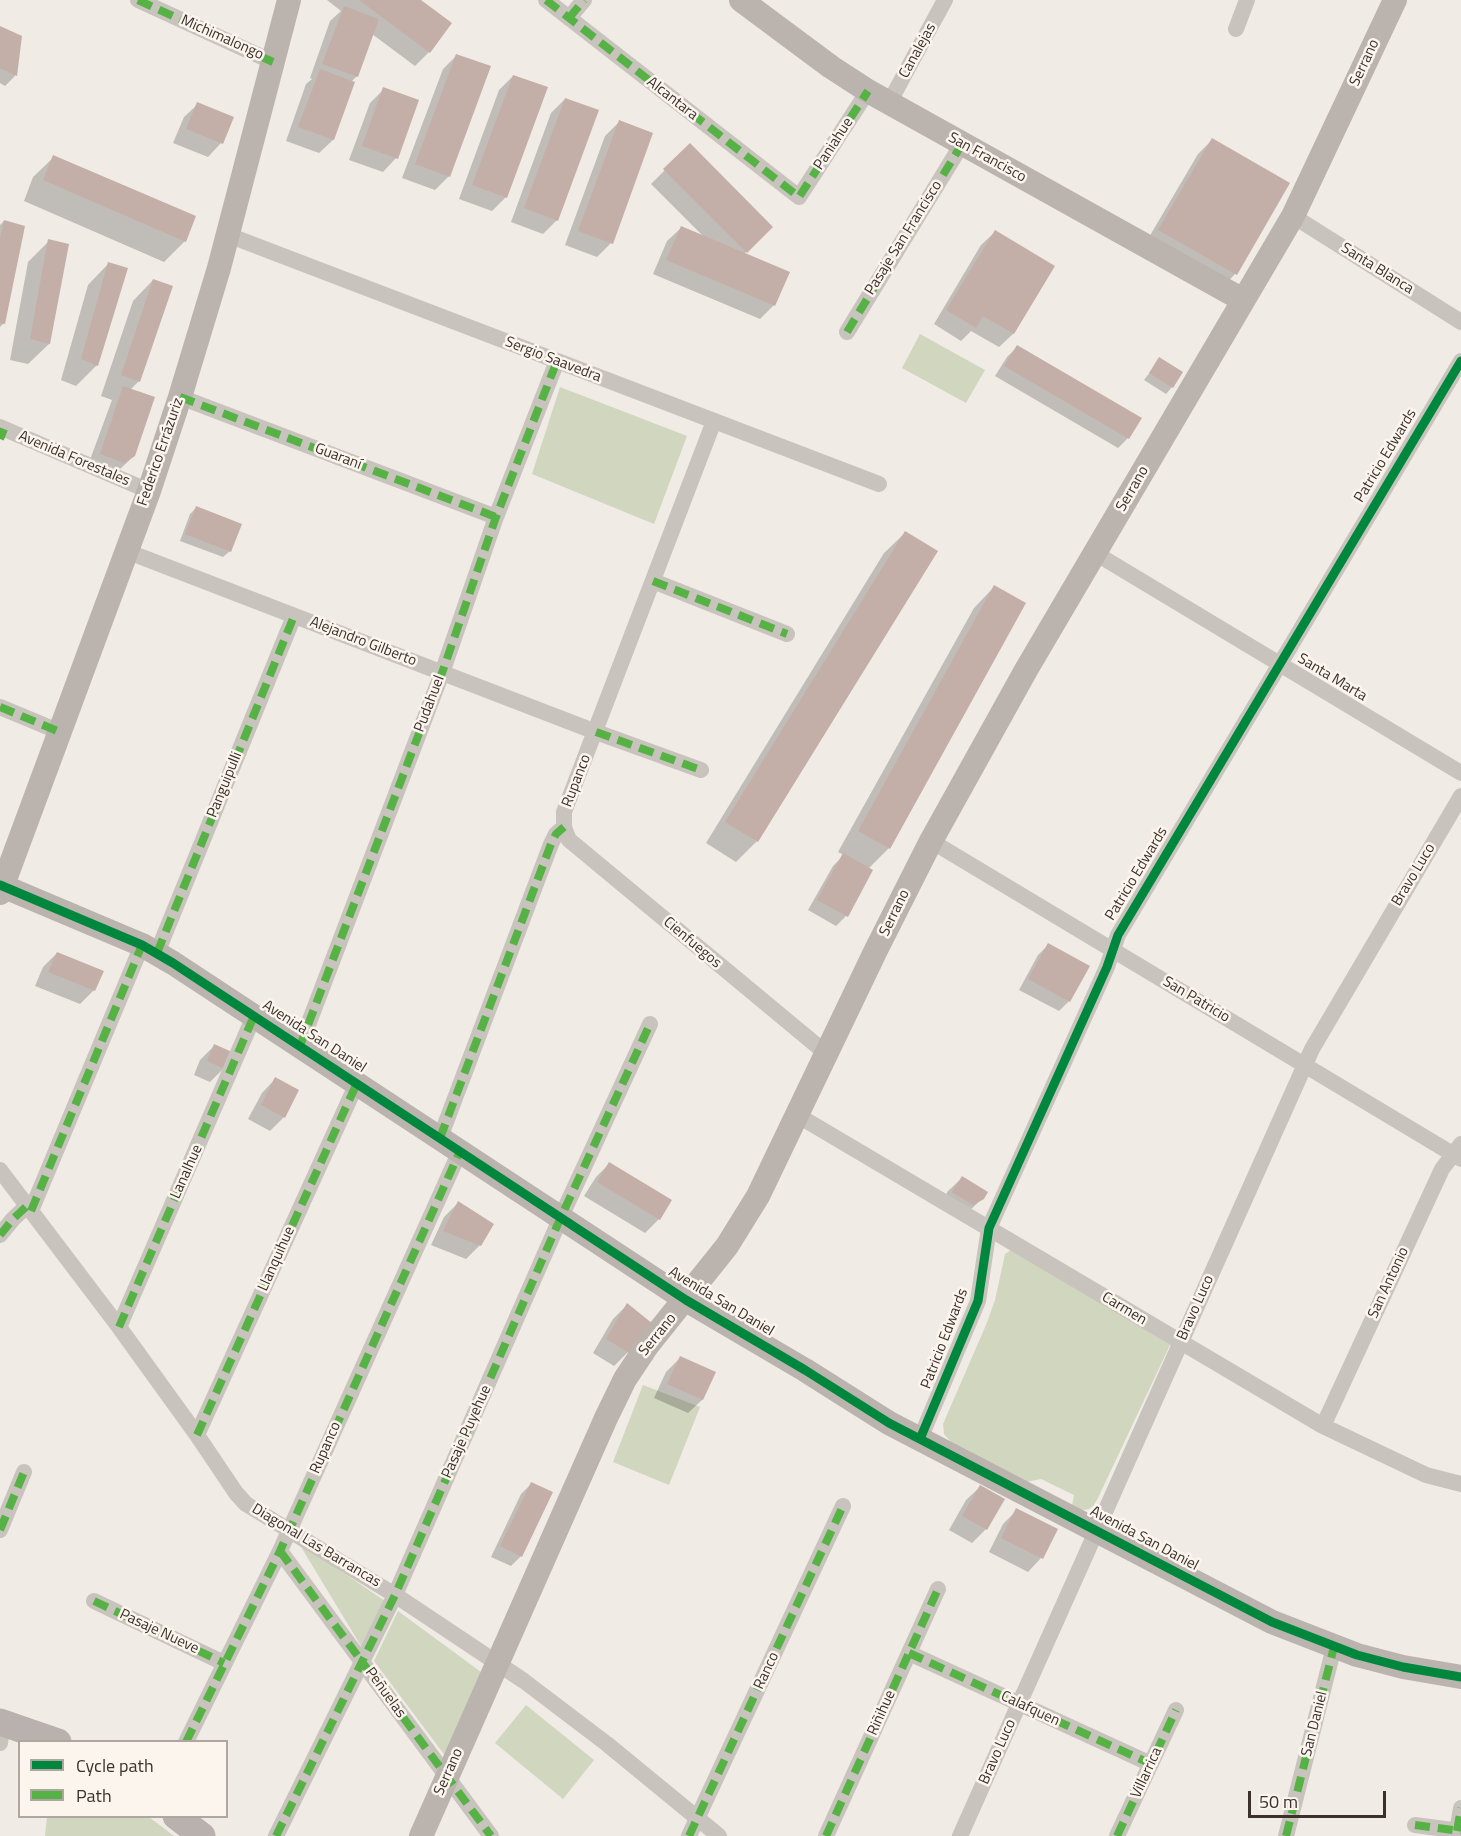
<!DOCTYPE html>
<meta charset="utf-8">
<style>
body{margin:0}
#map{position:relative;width:1461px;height:1836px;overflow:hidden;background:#f0ebe5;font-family:"Titillium Web",sans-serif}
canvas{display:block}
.legend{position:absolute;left:18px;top:1740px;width:210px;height:78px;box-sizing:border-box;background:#fbf5ee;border:2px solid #aea6a0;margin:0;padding:8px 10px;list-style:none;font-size:18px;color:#3b302b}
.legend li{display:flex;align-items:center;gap:12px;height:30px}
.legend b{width:30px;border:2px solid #aea6a0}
.scale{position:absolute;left:1248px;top:1791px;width:138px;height:27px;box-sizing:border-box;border:3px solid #3b302b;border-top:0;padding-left:8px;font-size:18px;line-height:21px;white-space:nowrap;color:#3b302b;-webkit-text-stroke:4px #fbf5ee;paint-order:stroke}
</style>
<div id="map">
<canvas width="1461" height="1836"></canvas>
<ul class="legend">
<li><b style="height:8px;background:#00873e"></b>Cycle path</li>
<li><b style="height:8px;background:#57b246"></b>Path</li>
</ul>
<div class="scale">50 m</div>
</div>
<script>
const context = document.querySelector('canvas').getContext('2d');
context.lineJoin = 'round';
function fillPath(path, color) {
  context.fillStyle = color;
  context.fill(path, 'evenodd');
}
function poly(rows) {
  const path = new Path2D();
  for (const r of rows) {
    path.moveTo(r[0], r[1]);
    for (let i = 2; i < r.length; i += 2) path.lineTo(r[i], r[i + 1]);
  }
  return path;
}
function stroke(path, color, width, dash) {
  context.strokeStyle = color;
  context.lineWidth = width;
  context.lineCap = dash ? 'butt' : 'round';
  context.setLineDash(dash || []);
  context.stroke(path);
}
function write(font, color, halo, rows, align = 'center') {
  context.font = font + ' "Titillium Web",sans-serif';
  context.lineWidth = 5;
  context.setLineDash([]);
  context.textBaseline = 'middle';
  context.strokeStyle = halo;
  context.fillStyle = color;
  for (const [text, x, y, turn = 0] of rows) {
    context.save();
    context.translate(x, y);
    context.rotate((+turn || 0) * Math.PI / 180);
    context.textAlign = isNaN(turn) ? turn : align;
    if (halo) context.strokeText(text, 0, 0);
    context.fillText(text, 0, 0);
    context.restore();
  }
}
const green = poly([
 [920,334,985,370,966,403,902,368],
 [560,387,687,436,654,524,532,474],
 [1011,1250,1170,1345,1098,1498,1093,1506,1089,1509,1083,1510,1072,1506,1074,1495,1041,1479,1026,1482,951,1442,944,1434,943,1424,986,1325,995,1300,1005,1254],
 [643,1385,700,1407,669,1485,613,1462],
 [298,1542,385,1601,361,1646],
 [398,1611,481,1672,446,1757,374,1661],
 [526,1705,594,1760,563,1799,495,1743],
 [47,1817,149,1817,174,1836,45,1836]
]);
const shadow = poly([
 [327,0,418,0,429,52,415,66,372,34,357,76,351,82,333,140,319,153,286,141,306,84,312,79,310,78,330,21,341,11],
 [0,28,20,37,15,76,5,86,0,83],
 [457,55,449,176,435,190,402,178,443,69],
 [513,76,506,197,492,211,459,199,499,90],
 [384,89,396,158,383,172,349,160,370,103],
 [565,99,557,220,543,234,511,222,551,113],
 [198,104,221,143,208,157,173,143,184,117],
 [619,122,611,243,597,257,565,245,605,136],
 [1212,140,1288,184,1235,274,1222,288,1145,244,1198,154],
 [690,145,771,227,744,254,774,305,760,319,653,274,667,241,681,228,704,237,651,184],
 [54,157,185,241,164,262,24,201,33,177],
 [4,221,4,323,0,327,0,225],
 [995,232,1053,266,1013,334,999,347,971,331,961,341,934,324,981,245],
 [49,241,67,245,49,344,28,364,10,360,28,262],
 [108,264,97,365,76,386,61,380,88,285],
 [153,280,139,381,130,390,134,456,119,470,87,468,112,400,101,396,133,301],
 [1017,347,1128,438,1118,448,995,376,1007,357],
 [1160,359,1172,387,1166,394,1144,380],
 [196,508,230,551,223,557,180,541,190,514],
 [905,533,757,841,736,862,706,843,884,553],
 [994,587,889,848,868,869,846,916,836,926,808,910,833,866,844,855,838,852,974,608],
 [1048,945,1069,1001,1059,1011,1019,990,1038,955],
 [57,953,102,972,94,990,80,1004,35,986,43,967],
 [214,1046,224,1068,210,1082,194,1075,200,1060],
 [275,1079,284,1117,270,1131,248,1119,262,1093],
 [609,1164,659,1219,645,1233,584,1196,596,1177],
 [962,1178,983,1198,968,1212,939,1206,948,1191],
 [458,1203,480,1245,466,1259,431,1245,444,1217],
 [627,1305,628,1352,614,1366,593,1353,613,1319],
 [680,1358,714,1373,702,1400,688,1413,654,1398,666,1372],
 [531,1484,521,1556,511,1566,491,1557,521,1494],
 [980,1487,986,1529,972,1543,949,1530,966,1500],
 [1017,1510,1041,1558,1028,1572,989,1552,1003,1524]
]);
const building = poly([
 [359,0,421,0,452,23,430,53],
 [344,6,379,19,358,77,322,64],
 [0,26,22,36,17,76,0,68],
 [456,54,491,66,450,177,415,164],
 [320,69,355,82,334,140,298,127],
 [513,75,548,87,507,198,472,185],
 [383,87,419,100,398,159,362,146],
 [565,98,599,110,558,221,524,208],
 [197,102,234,117,223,144,186,129],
 [619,120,653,133,613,244,578,231],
 [1212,138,1290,183,1237,275,1158,230],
 [690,143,773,227,747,253,663,169],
 [53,155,196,216,186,242,43,180],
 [4,220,25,226,5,324,0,323,0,239],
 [681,226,790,272,775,306,666,260],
 [995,230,1055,266,1014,334,983,316,976,328,946,310],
 [48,239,69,244,50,344,30,339],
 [108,262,128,268,98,366,81,359],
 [153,279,173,286,140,382,121,375],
 [1017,345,1142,418,1129,439,1004,366],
 [1159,357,1183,372,1173,388,1149,373],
 [123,386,155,397,135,456,124,463,100,454],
 [196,506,242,524,231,552,185,534],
 [905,531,938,551,758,842,725,822],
 [994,585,1026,603,890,849,858,831],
 [843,853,873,870,848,917,817,900],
 [1048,943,1090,966,1070,1002,1028,979],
 [57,952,104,971,95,991,48,972],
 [214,1044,232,1052,225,1069,207,1061],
 [275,1077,299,1090,285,1118,261,1105],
 [609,1162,672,1200,660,1220,597,1182],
 [962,1176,988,1192,984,1199,973,1205,952,1192],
 [458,1201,494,1224,481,1246,443,1231],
 [627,1303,653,1324,629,1353,606,1339],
 [680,1356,716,1372,703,1400,667,1384],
 [531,1482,553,1492,522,1557,500,1546],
 [980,1485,1005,1499,987,1530,962,1516],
 [1016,1508,1058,1529,1043,1559,1001,1538]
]);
const street = poly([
 [138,0,273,62],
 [546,0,799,197,868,91],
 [569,18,584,0],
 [1236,29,1247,0],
 [889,103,945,0],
 [1293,216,1461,322],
 [228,235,879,484],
 [847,332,962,144],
 [180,397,496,517],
 [714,421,564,812,564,827,569,840,574,844,827,1054],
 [0,427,149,491],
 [126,551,596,732,701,770],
 [1095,553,1461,773],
 [653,581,787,634],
 [0,707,60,732],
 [931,841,1461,1159],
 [157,953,294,616],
 [300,1046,442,673,496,517,557,361],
 [797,1115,1323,1426,1426,1475,1461,1484],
 [440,1138,551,844,556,834,564,827],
 [0,1170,119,1327,197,1435,236,1493,246,1504,395,1595,524,1681,607,1744,719,1836],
 [31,1211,142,945],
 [0,1235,13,1219,28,1205],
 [119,1327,254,1016],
 [1323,1426,1442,1169,1461,1144],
 [197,1435,357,1083],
 [920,1439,978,1301,989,1228,1107,967,1118,935,1461,361],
 [0,1530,24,1472],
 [280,1551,491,1836],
 [94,1601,224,1663],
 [909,1653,1151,1764],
 [186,1742,280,1551,460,1151],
 [0,1743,3,1723],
 [1415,1825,1461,1831],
 [1457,1831,1461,1808],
 [276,1836,395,1595,561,1217,650,1024],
 [689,1836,843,1506],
 [826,1836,938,1589],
 [960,1836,1312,1049,1461,796],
 [1117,1836,1176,1710],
 [1286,1836,1334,1647]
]);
const secondary = poly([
 [741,0,831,67,868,91,1243,300],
 [0,885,142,945,173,963,686,1300,805,1370,889,1423,1272,1622,1357,1655,1403,1667,1461,1677],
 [0,893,149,491,180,397,219,268,289,0],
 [421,1836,606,1418,625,1379,647,1346,727,1246,758,1196,876,950,931,841,1026,670,1293,216,1395,0]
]);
const primary = poly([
 [0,1722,58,1742],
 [176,1816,202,1836]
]);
const quiet = poly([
 [138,0,273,62],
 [546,0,799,197,868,91],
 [569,18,584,0],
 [847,332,962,144],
 [180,397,496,517],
 [0,439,4,429],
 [653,581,787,634],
 [0,707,60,732],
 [596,732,701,770],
 [157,953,294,616],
 [300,1046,442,673,496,517,557,361],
 [440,1138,551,844,556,834,564,827],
 [31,1211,142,945],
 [0,1235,13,1219,28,1205],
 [119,1327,254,1016],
 [197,1435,357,1083],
 [0,1530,24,1472],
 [280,1551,491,1836],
 [94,1601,224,1663],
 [909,1653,1151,1764],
 [186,1742,280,1551,460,1151],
 [1415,1825,1461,1831],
 [1457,1831,1461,1808],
 [276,1836,395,1595,561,1217,650,1024],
 [689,1836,843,1506],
 [826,1836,938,1589],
 [1117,1836,1176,1710],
 [1286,1836,1334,1647]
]);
const cycleway = poly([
 [0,885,142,945,173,963,686,1300,805,1370,889,1423,1272,1622,1357,1655,1403,1667,1461,1677],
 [920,1439,978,1301,989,1228,1107,967,1118,935,1461,361]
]);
const streetNames = [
 ["Michimalongo",222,38,24],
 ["Canalejas",918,51,-61],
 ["Serrano",1365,63,-65],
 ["Alcantara",672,99,38],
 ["Paniahue",834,144,-57],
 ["San Francisco",987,158,29],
 ["Pasaje San Francisco",904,238,-58],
 ["Santa Blanca",1377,269,32],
 ["Sergio Saavedra",553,360,21],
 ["Federico Errázuriz",161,452,-71],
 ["Patricio Edwards",1386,456,-59],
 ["Guaraní",338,457,21],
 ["Avenida Forestales",74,459,23],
 ["Serrano",1133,489,-60],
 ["Alejandro Gilberto",363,642,21],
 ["Santa Marta",1332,678,31],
 ["Pudahuel",430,704,-69],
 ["Rupanco",577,781,-69],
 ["Panguipulli",225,785,-68],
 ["Patricio Edwards",1137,874,-59],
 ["Bravo Luco",1414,875,-59],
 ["Serrano",895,913,-64],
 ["Cienfuegos",692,943,40],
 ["San Patricio",1196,1000,31],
 ["Avenida San Daniel",314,1037,33],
 ["Lanalhue",187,1172,-66],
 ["Llanquihue",277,1259,-66],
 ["San Antonio",1389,1283,-65],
 ["Avenida San Daniel",721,1302,31],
 ["Bravo Luco",1196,1308,-66],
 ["Carmen",1124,1309,31],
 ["Serrano",658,1335,-51],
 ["Patricio Edwards",945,1339,-69],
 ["Pasaje Puyehue",467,1432,-66],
 ["Rupanco",326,1448,-66],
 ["Avenida San Daniel",1144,1539,28],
 ["Diagonal Las Barrancas",316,1546,31],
 ["Pasaje Nueve",159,1632,25],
 ["Ranco",767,1671,-65],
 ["Peñuelas",385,1693,54],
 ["Calafquen",1030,1709,25],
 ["Riñihue",882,1713,-66],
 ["San Daniel",1315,1724,-76],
 ["Bravo Luco",998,1752,-66],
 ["Serrano",449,1772,-66],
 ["Villarrica",1147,1773,-65]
];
fillPath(green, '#d1d6bf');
fillPath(shadow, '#0003');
fillPath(building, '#c3afa7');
stroke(street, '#c9c3be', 16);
stroke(secondary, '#bab3ae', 24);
stroke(primary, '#b8b1ad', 27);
stroke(quiet, '#57b246', 8, [15, 8]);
stroke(cycleway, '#00873e', 9);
write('15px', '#3b302b', '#fbf5ee', streetNames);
</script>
